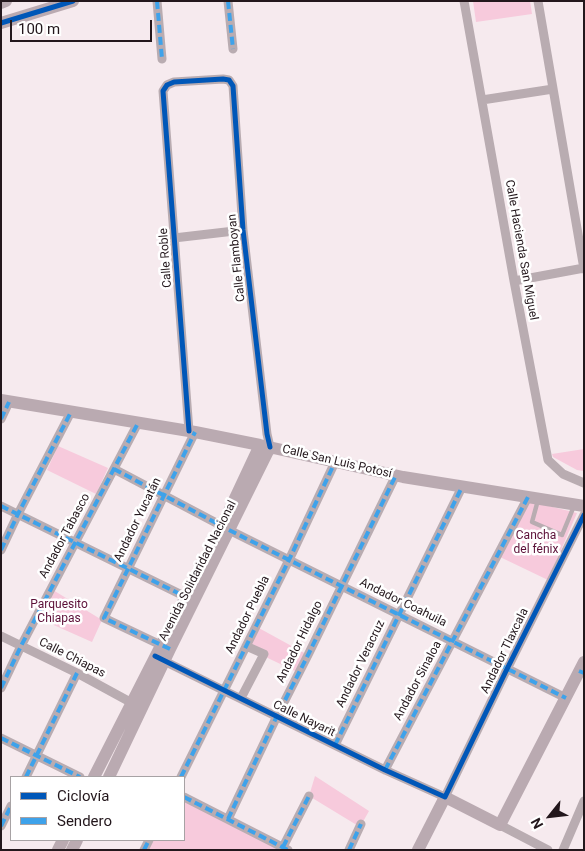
<!DOCTYPE html>
<meta charset="utf-8">
<style>
body{margin:0}
#map{position:relative;width:585px;height:851px;overflow:hidden;background:#f6eaee;font-family:Roboto,sans-serif}
canvas{display:block}
.frame{position:absolute;inset:0;border:2px solid #23171c;pointer-events:none}
.legend{position:absolute;left:10px;top:776px;width:175px;height:65px;box-sizing:border-box;background:#fff;border:1px solid #a7a2a4;margin:0;padding:6px 9px;list-style:none;font-size:15px;color:#23171c}
.legend li{display:flex;align-items:center;gap:10px;height:25px}
.legend b{width:25px;border:1px solid #a7a2a4}
.north{position:absolute;left:525px;top:791px;width:50px;height:50px;-webkit-text-stroke:4px #fff;paint-order:stroke;rotate:241deg;font-size:14px;font-weight:700;line-height:20px;text-align:center;color:#23171c}
.north::after{content:'';display:block;margin:auto;width:18px;height:22px;background:#23171c;clip-path:polygon(50% 0,100% 100%,50% 72%,0 100%)}
.scale{position:absolute;left:10px;top:20px;width:142px;height:22px;box-sizing:border-box;border:2px solid #23171c;border-top:0;padding-left:6px;font-size:15px;line-height:18px;white-space:nowrap;color:#23171c;-webkit-text-stroke:4px #fff;paint-order:stroke}
</style>
<div id="map">
<canvas width="585" height="851"></canvas>
<div class="frame"></div>
<ul class="legend">
<li><b style="height:6px;background:#0057b8"></b>Ciclovía</li>
<li><b style="height:6px;background:#3ea2ea"></b>Sendero</li>
</ul>
<div class="north">N</div>
<div class="scale">100 m</div>
</div>
<script>
const context = document.querySelector('canvas').getContext('2d');
context.lineJoin = 'round';
function fillPath(path, color) {
  context.fillStyle = color;
  context.fill(path, 'evenodd');
}
function poly(rows) {
  const path = new Path2D();
  for (const r of rows) {
    path.moveTo(r[0], r[1]);
    for (let i = 2; i < r.length; i += 2) path.lineTo(r[i], r[i + 1]);
  }
  return path;
}
function stroke(path, color, width, dash) {
  context.strokeStyle = color;
  context.lineWidth = width;
  context.lineCap = dash ? 'butt' : 'round';
  context.setLineDash(dash || []);
  context.stroke(path);
}
function write(font, color, halo, rows, align = 'center') {
  context.font = font + ' Roboto,sans-serif';
  context.lineWidth = 5;
  context.setLineDash([]);
  context.textBaseline = 'middle';
  context.strokeStyle = halo;
  context.fillStyle = color;
  for (const [text, x, y, turn = 0] of rows) {
    context.save();
    context.translate(x, y);
    context.rotate((+turn || 0) * Math.PI / 180);
    context.textAlign = isNaN(turn) ? turn : align;
    if (halo) context.strokeText(text, 0, 0);
    context.fillText(text, 0, 0);
    context.restore();
  }
}
const green = poly([
 [473,1,530,1,532,14,476,22],
 [58,446,108,468,96,494,47,470],
 [584,449,584,471,583,471,577,470,553,457,552,454],
 [529,501,577,513,548,580,500,557],
 [53,590,102,620,92,642,38,618],
 [257,627,308,655,299,673,247,648],
 [315,776,369,811,360,827,309,796],
 [184,797,288,850,144,850,149,840,184,840]
]);
const lane = poly([
 [538,500,532,522,562,535,574,506]
]);
const street = poly([
 [157,1,162,59],
 [228,1,233,49],
 [464,1,514,281,548,460,563,474,584,483],
 [538,1,584,269],
 [482,100,553,89],
 [174,238,243,230],
 [514,281,584,268],
 [1,419,9,402],
 [189,431,163,91,167,85,174,82,223,79,229,80,233,86,243,230,267,434,270,447],
 [114,469,222,526],
 [1,506,186,597],
 [229,530,566,698],
 [1,550,18,514,71,412],
 [1,636,77,673,132,703],
 [165,647,104,618,195,432],
 [160,659,385,770,445,797,507,669,584,515],
 [1,688,21,646,138,423],
 [241,698,264,654,246,646],
 [1,738,80,777],
 [335,745,462,487],
 [385,770,528,497],
 [26,777,77,673],
 [181,777,289,560,335,462],
 [184,797,288,850],
 [228,819,277,716,308,655,396,475],
 [500,825,548,850],
 [1,826,11,806],
 [283,847,309,796],
 [144,850,149,840],
 [349,850,361,824],
 [563,850,584,801]
]);
const secondary = poly([
 [1,3,6,1],
 [1,23,73,1],
 [1,400,195,432,260,445,403,477,584,506],
 [94,777,222,526,260,445],
 [109,777,170,649,270,447],
 [58,850,63,840],
 [72,850,77,840],
 [418,850,445,797,500,825,584,662]
]);
const quiet = poly([
 [157,1,162,59],
 [228,1,233,49],
 [1,419,9,402],
 [114,469,222,526],
 [1,506,186,597],
 [229,530,566,698],
 [1,550,18,514,71,412],
 [170,649,104,618,195,432],
 [579,671,584,673],
 [1,688,21,646,138,423],
 [1,738,80,777],
 [335,745,462,487],
 [385,770,528,497],
 [26,777,77,673],
 [181,777,289,560,335,462],
 [184,797,288,850],
 [228,819,277,716,308,655,396,475],
 [1,826,11,806],
 [283,847,309,796],
 [144,850,149,840],
 [349,850,361,824]
]);
const cycleway = poly([
 [1,23,73,1],
 [189,431,163,91,167,85,174,82,223,79,229,80,233,86,243,230,267,434,270,447],
 [155,656,385,770,445,797,507,669,584,515]
]);
const streetNames = [
 ["Calle Hacienda San Miguel",521,250,80],
 ["Calle Roble",166,258,-94],
 ["Calle Flamboyan",237,258,-96],
 ["Calle San Luis Potosí",337,462,13],
 ["Andador Yucatán",138,520,-64],
 ["Andador Tabasco",65,536,-62],
 ["Avenida Solidaridad Nacional",198,571,-63],
 ["Andador Coahuila",403,603,26],
 ["Andador Puebla",248,615,-64],
 ["Andador Hidalgo",300,642,-64],
 ["Andador Tlaxcala",505,651,-64],
 ["Calle Chiapas",72,658,27],
 ["Andador Veracruz",361,664,-64],
 ["Andador Sinaloa",418,681,-62],
 ["Calle Nayarit",304,719,26]
];
const parkNames = [
 ["Cancha",536,536],
 ["del fénix",536,550],
 ["Parquesito",59,605],
 ["Chiapas",59,619]
];
fillPath(green, '#f7cadc');
stroke(lane, '#b9acb1', 4.5);
stroke(street, '#b9acb1', 9);
stroke(secondary, '#baaab1', 12);
stroke(quiet, '#3ea2ea', 4, [8, 4]);
stroke(cycleway, '#0057b8', 5);
write('12px', '#23171c', '#fff', streetNames);
write('12px', '#5c1038', '#fff', parkNames);
</script>
